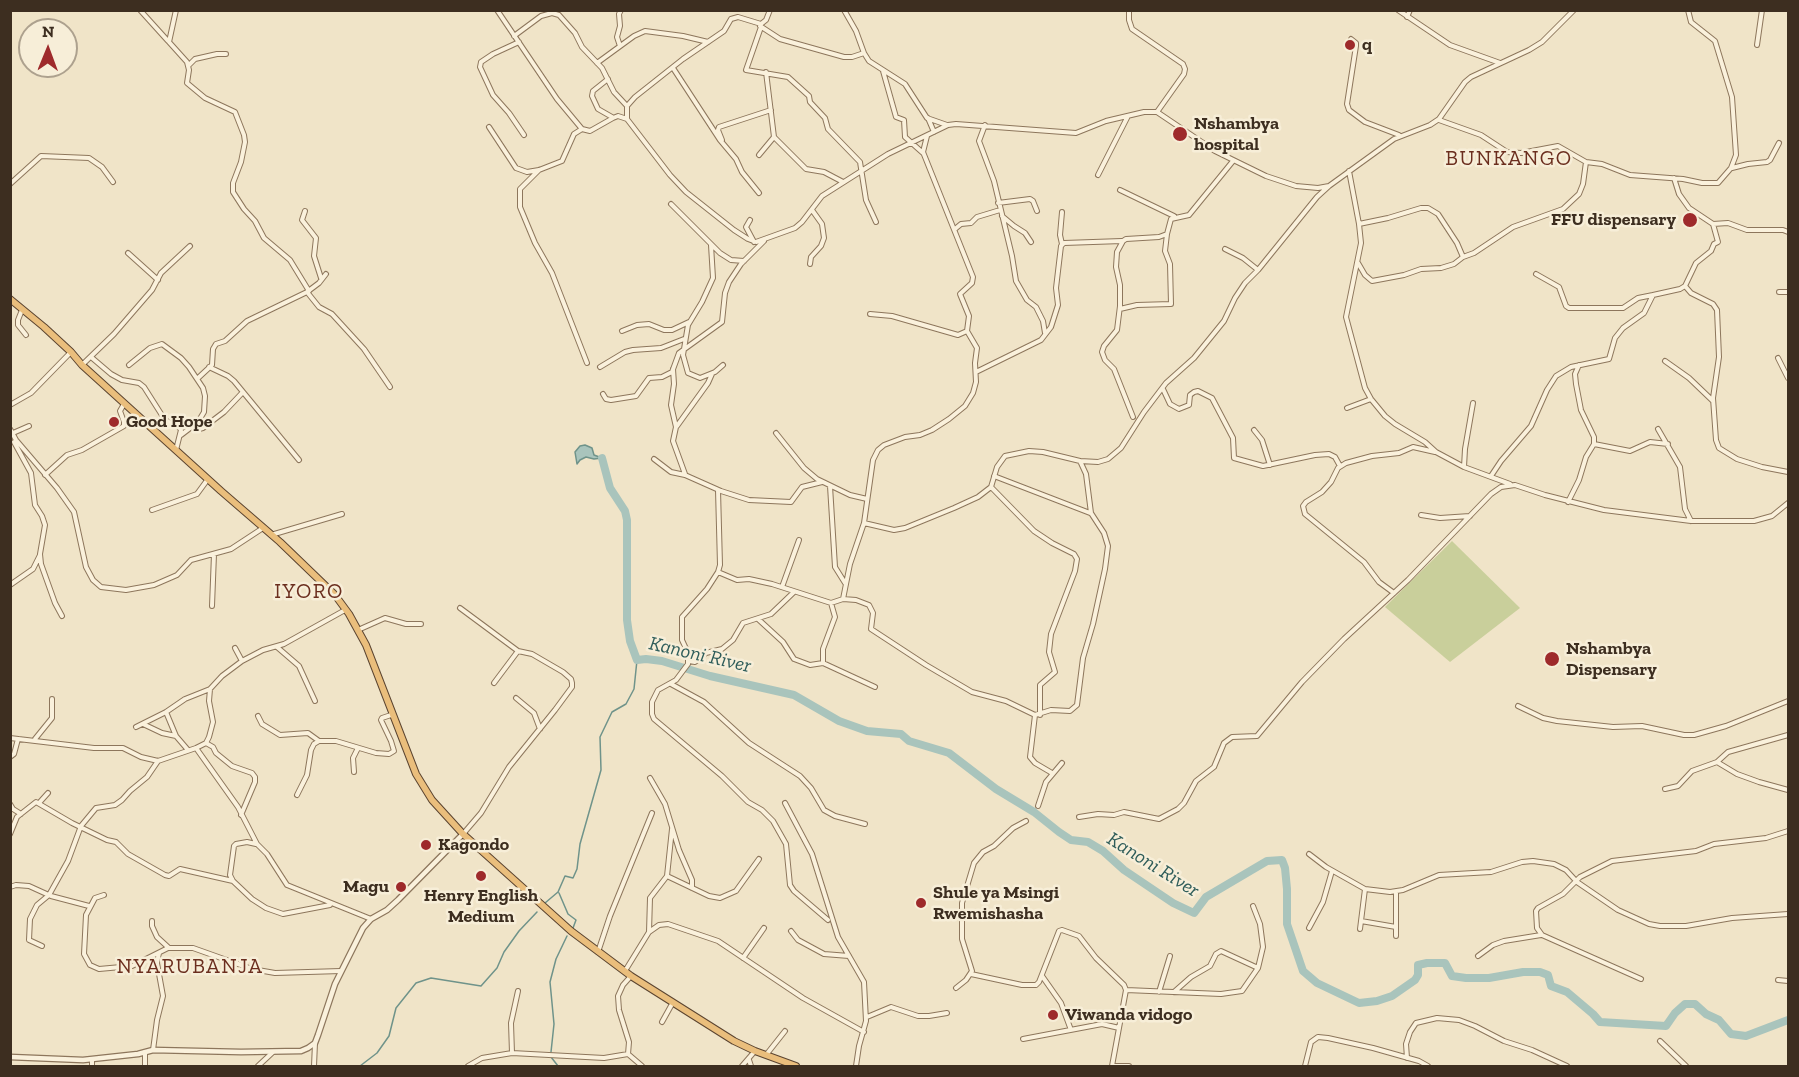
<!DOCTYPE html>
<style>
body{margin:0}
#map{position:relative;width:1799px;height:1077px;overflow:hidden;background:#f0e4c8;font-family:"Zilla Slab",serif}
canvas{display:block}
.frame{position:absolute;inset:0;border:12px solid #3d2e20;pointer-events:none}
.north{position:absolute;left:18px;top:18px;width:60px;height:60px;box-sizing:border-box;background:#f7eed8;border:2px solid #ada18e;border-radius:50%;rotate:1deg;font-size:16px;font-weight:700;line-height:24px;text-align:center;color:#3d2e20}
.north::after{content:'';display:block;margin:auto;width:21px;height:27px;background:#9e2a2b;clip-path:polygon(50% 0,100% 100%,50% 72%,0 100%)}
</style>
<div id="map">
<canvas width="1799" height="1077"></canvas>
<div class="frame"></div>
<div class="north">N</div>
</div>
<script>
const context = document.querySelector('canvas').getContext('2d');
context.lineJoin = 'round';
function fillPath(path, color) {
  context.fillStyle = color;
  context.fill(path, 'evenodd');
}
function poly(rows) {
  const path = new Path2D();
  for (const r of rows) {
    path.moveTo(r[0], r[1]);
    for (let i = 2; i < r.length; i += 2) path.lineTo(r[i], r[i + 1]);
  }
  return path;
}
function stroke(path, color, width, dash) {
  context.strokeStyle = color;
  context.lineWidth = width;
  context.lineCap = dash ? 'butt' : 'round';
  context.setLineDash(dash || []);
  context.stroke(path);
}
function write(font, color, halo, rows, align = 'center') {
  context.font = font + ' "Zilla Slab",serif';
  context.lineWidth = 5;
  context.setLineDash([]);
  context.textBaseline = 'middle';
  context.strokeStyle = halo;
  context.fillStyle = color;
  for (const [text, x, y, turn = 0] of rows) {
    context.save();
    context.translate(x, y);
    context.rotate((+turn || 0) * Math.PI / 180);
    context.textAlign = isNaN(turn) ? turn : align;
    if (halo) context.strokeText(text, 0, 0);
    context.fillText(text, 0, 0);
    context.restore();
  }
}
const green = poly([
 [1452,541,1520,608,1450,662,1385,607]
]);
const water = poly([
 [585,445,592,448,594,455,602,458,594,459,586,457,580,460,577,464,575,452,580,446,585,445]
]);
const stream = poly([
 [559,893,568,914,576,920,573,928],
 [545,903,558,892,565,876,573,878,577,869,580,844,601,770,600,737,612,712,626,704,634,689,637,660],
 [551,1052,554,1024,550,982,556,959,567,936],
 [551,1057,558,1066],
 [360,1066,377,1053,389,1036,396,1008,416,983,431,978,481,986,497,968,504,952,519,931,537,912]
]);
const river = poly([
 [602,458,610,488,625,511,627,520,627,620,630,641,637,660,646,659,662,661,710,676,794,695,839,721,867,731,901,734,909,741,949,753,996,789,1034,812,1059,832,1071,840,1088,842,1103,851,1124,870,1173,903,1194,913,1206,897,1267,861,1282,860,1285,868,1287,889,1287,924,1303,971,1317,983,1359,1003,1377,1001,1392,996,1415,980,1418,975,1418,965,1427,963,1445,963,1452,976,1466,978,1489,978,1523,972,1540,972,1548,975,1551,986,1567,992,1593,1014,1600,1022,1666,1026,1675,1013,1685,1004,1695,1004,1706,1014,1719,1020,1731,1034,1746,1036,1788,1020]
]);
const minor = poly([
 [140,10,168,41],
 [176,10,169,42,187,62,189,70,187,83,205,98,235,112,244,135,245,142,241,162,233,183,233,192,244,209,255,221,264,238,290,260,309,291],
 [497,10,557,99,582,129,590,131,613,118,618,116,627,119,670,175,686,192,734,230,748,239,756,242,795,228,802,222,822,196,888,154,948,125,956,124,1076,133,1106,121,1144,112,1157,112,1215,151,1266,176,1296,186,1318,188,1329,186,1394,139,1430,125,1439,119,1465,82,1471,77,1529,50,1542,42,1574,10],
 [844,10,856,31,864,53,869,61,905,84,927,118,947,125],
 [1129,10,1129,20,1132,29,1183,64,1185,69,1184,74,1157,112],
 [1398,10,1450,45,1500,63],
 [1407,17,1410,10],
 [760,26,780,39,844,57,852,57,864,53],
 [761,27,746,70,788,77,809,96,810,102,825,118,828,129,860,162,866,200,876,222],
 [514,36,541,16,552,13,559,15,575,33,582,47,602,68,614,92,627,106],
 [1351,39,1356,43,1356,46,1347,104,1349,110,1365,122,1399,135],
 [519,42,493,54,481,62,480,67,493,95,509,113,524,135],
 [1757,45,1762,10],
 [620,46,617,37,620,26,619,14,621,10],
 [597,63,634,36,645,31,683,36,708,42],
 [189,65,195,59,217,54,226,54],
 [673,68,720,140,736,159,742,172,759,193],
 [883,71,896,117,904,120,905,137,923,153],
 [608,79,593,91,592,96,598,109,612,117],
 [627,118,627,106,635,97,683,59,724,31,731,19,738,17,761,24,766,20,770,10],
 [928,118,934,132],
 [1439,120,1481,135,1507,152,1521,153,1558,146,1586,162,1602,164,1630,175,1683,179,1702,183,1718,183,1731,168,1736,155,1732,97,1715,41,1691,22,1688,10],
 [985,125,979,141,994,181,1012,256,1016,281,1027,300,1036,307,1043,321,1045,333],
 [489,127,516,168,527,172,539,170,562,161,574,134,582,129],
 [927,136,923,152,973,277,972,283,960,294,969,316,967,331,977,348,975,363,976,382,973,393,965,406,949,419,932,430,920,435,905,437,884,445,878,450,873,460,864,523,850,564,843,599,856,600,869,605,873,613,871,629,926,665,972,692,1006,701,1035,715,1051,710,1070,711,1077,705,1083,658,1093,624,1105,569,1108,546,1104,533,1091,513,1086,474,1080,461,1098,462,1108,459,1121,448,1144,412,1166,383,1194,358,1224,321,1235,298,1245,283,1258,270,1317,197,1329,186],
 [774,137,806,169,824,172,843,182],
 [722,140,718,130,719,127,771,110],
 [759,155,774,137,766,72],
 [1732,168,1748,164,1767,162,1770,160,1779,143],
 [539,170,520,189,520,207,535,243,552,273,587,363],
 [1349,171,1359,224,1361,243,1346,317,1365,388,1371,399,1385,416,1395,424,1425,442,1436,452,1464,467,1510,484],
 [1098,175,1128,116],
 [10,184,41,156,89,158,102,167,113,182],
 [1120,190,1174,216],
 [998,203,1030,199,1033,201,1037,211],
 [671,204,720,253,731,260,744,261],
 [305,211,302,220,316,238,314,256,321,278],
 [1062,212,1060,235,1062,244],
 [1002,216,1014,226,1025,233,1031,242],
 [750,220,746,227,754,242],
 [1359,224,1388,218,1421,208,1428,208,1438,214,1457,243,1463,257],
 [1713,224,1728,223,1747,230,1783,230,1788,232],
 [955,229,961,224,971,223,977,217,1000,210],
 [711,245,713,278,702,302,688,325,683,355,688,373,700,378,715,372,723,365],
 [1225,249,1243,258,1258,270],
 [128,253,158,280],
 [1358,263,1365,275,1372,281,1404,275,1421,269,1441,268,1454,264,1463,257,1474,253,1513,227,1563,209,1579,194,1583,184,1586,162],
 [810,264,811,257,821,246,824,238,822,224,812,210],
 [1536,274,1559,287,1566,306,1569,308,1623,308,1638,298,1653,295],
 [1685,286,1691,293,1713,304,1717,310,1719,357,1713,398,1716,440,1719,448,1737,459,1762,467,1788,472],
 [307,292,319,307,332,314,364,349,390,387],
 [1779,292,1788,292],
 [1120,309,1137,305,1171,304,1170,264,1165,251,1167,234],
 [22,310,18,320,18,325,26,335],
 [870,314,892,316,958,335,967,331],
 [622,331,637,325,649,324,664,330,672,330,689,322],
 [91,357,111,374,122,380,139,383,144,387,165,420,179,427,181,430,176,450],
 [1778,358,1788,378],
 [1665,361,1689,378,1713,401],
 [82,365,114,334,152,290,161,273,190,246],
 [129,365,150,348,162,344,181,358,189,367,203,388,205,396,204,412,198,422,181,435],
 [209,367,228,376,234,381,299,460],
 [600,367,625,352,633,350,661,348,684,339],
 [673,369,674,384,671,405,676,427,673,441,685,474],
 [976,372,1041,340,1051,327,1058,305,1056,288,1061,246,1064,243,1122,241],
 [197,379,212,365,213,349,216,344,225,341,247,321,307,292,319,283,326,274],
 [1163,389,1170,404,1179,409,1189,405,1190,395,1194,392,1198,391,1212,398,1233,438,1234,458,1263,466,1315,455,1329,454,1335,457,1340,466],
 [603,394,606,399,611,400,636,396,649,378,662,377,672,372,679,353,722,322,725,293,729,282,741,264,764,241],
 [10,405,31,393,71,352],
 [1347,408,1371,399],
 [1133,417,1114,369,1105,360,1102,352,1104,346,1117,330,1120,306,1120,285,1116,267,1117,252,1123,241,1126,239,1159,237,1167,234,1171,219,1189,215,1233,161],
 [193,426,199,429,203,428,224,412,243,392],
 [677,426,708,383,712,374],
 [10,429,16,440,57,488,74,512,86,567,93,580,101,587,126,590,154,585,177,575,191,560,231,549,263,528],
 [1658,429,1680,467,1685,509,1691,521],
 [1254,430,1262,440,1270,465],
 [13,433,29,426],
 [776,433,804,468,817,479,850,495,867,499],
 [14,442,31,473,35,505,42,516,45,525,40,554,41,564,55,603,62,616],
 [1594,444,1630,451,1650,442,1668,444],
 [654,459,671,472,685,475,721,491,749,500,791,502,802,487,822,482],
 [1464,467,1465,449,1473,403],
 [45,475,67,455,82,450,124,426,124,422,120,411,124,404],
 [994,476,1090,513],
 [1491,476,1501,461,1531,426,1547,390,1556,376,1571,367,1609,359,1615,338,1623,328,1644,313,1653,295,1680,289,1685,286,1696,263,1711,251,1714,244,1718,242,1713,224,1689,208,1679,194,1674,178],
 [830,486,835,567,845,583],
 [991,487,1034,531,1052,543,1074,554,1077,559,1075,571,1051,634,1049,652,1055,672,1040,685,1040,715],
 [718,490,720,565,718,572,707,589,682,617,682,640,688,653,688,664,676,680,658,690,652,702,652,714,654,719,722,776,748,802,762,810,773,821,786,844,790,885,794,891,828,920],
 [1568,502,1579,480,1586,457,1594,444,1594,437,1581,410,1576,384,1575,374,1579,365],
 [152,510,197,494,208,479],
 [1421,515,1440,518,1470,516],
 [864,523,894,530,905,528,954,508,978,497,991,487,997,467,1005,456,1029,451,1043,452,1080,461],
 [271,535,342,514],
 [718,572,737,580,749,579,772,584,831,603,843,599],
 [10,585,33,569,40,555],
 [782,587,799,540],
 [1394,593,1379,582,1364,562,1305,514,1303,506,1306,502,1322,492,1331,482,1338,468,1346,463,1372,456,1399,453,1413,447,1435,452],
 [831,603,835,617,823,649,823,663,875,687],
 [212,606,214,554],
 [460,608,518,651,532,654,563,672,571,679,572,683,572,687,555,710,509,767,481,813,463,834],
 [758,619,783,642,794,659,810,665,823,663],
 [358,630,385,618,406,624,421,624],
 [277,647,299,666,315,701],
 [235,648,242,661],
 [689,661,695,662,706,653,722,649,733,640,743,623,771,614,794,592],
 [494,683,518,651],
 [671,684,704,702,749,743,800,776,811,788,824,810,835,816,865,824],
 [516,698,534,713,540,729],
 [1518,706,1543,718,1557,721,1613,727,1642,726,1684,735,1694,735,1726,726,1788,701],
 [166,712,176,736,188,750],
 [1035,715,1030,757,1035,763,1052,773],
 [258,716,262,724,280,735,308,733,319,741],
 [143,724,162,733,176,736],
 [136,727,166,712,185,699,210,689,222,676,242,661,263,650,284,644,345,610],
 [10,738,94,748,123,748,141,757,158,761,196,748,206,743,209,737,213,722,209,701,210,689],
 [35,739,52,718,52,699],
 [206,743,213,747,216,753,232,766,252,773,255,777,255,782,241,815],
 [196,748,238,807,257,844,267,854,287,885,371,919],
 [10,757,14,754,18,739],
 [1717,762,1737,774,1759,782,1788,790],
 [354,772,353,758,358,748],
 [650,778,665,804,679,850,692,880,692,888],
 [1665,789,1678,786,1692,771,1717,762,1728,752,1788,735],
 [297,795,307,775,311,750,314,744,319,741,336,741,376,753,389,754,394,751,391,741,381,720,382,718,391,715],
 [39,803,48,793],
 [785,803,812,854,838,937,864,982,866,1021,859,1046,856,1066],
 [10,804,13,809,21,814],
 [1038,806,1046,782,1062,763],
 [1079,817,1098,814,1114,815,1124,812,1159,819,1178,809,1184,803,1196,781,1214,767,1224,743,1232,737,1257,736,1302,682,1344,639,1408,580,1491,494,1501,487,1515,485,1545,495,1604,510,1691,521,1754,521,1772,516,1788,503],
 [10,834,17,817,36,802,72,823,107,840,116,842,128,854,165,875,169,876,180,869,233,881],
 [256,844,247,842,236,844,234,846,230,875,233,881,252,899,266,908,283,914,330,905],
 [1309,854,1326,867,1365,889,1390,892,1403,890,1439,875,1491,872,1522,862,1533,861,1554,864,1566,870,1577,882,1618,910,1649,924,1660,926,1686,926,1732,918,1788,914],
 [667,876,709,896,720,898,736,891,759,859],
 [10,887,16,885,29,886,51,896,89,906],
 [1396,892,1396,936],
 [104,895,95,898,86,915,84,954,90,965,99,969,132,966,168,948],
 [152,921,152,926,157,937,169,948,193,948,252,969,275,973,341,971],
 [1361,921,1396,927],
 [1309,928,1323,902,1332,871],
 [1360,929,1365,889],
 [791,931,798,940,824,954,849,956],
 [649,932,659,925,668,924,718,941,803,998,864,1032],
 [42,946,29,940,30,919,37,905,49,895,68,861,81,826,96,808,115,805,122,800,130,791,147,777,158,761],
 [598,952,610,916,652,813],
 [1478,956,1493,945,1504,941,1541,935],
 [743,958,764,928],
 [625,971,649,932,650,898,667,876,672,829],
 [971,974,1022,985,1036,985,1039,982,1059,931,1062,930,1079,936,1096,958,1124,985,1126,990,1112,1066],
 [1042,976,1061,1003,1071,1030],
 [1641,979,1542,935,1537,928,1536,911,1538,908,1563,894,1580,877,1612,861,1696,851,1714,844,1766,838,1788,831],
 [1778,980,1788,981],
 [956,988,966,980,972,971,962,939,962,903,974,863,983,852,994,846,1013,828,1026,821],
 [1126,990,1221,994,1242,991,1258,968,1263,947,1260,924,1253,906],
 [1159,992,1170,956],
 [1174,992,1191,977,1210,966,1216,954,1221,951,1258,968],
 [867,1017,891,1007,918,1016,929,1016,947,1013],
 [662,1022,672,1004],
 [1023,1039,1102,1024,1119,1028],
 [1660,1041,1686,1066],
 [153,1050,157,1020,163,996,157,963,159,953],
 [512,1053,511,1023,518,991],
 [628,1054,642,1066],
 [766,1055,785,1031],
 [1407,1058,1406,1044,1410,1032,1416,1023,1437,1018,1459,1020,1475,1026,1504,1041,1532,1050,1567,1066],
 [749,1060,751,1066],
 [92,1066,92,1059],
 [145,1066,145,1052],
 [258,1066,273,1052],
 [314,1066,315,1043],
 [468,1066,482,1058,512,1053,604,1058,628,1054,629,1042,619,1010,618,996,623,985,631,976],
 [742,1066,755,1051],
 [1112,1066,1129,1066],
 [1305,1066,1311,1042,1318,1037,1328,1038,1373,1048,1419,1061,1428,1066]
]);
const tertiary = poly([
 [10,1057,83,1060,138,1054,153,1050,241,1052,301,1051,308,1048,315,1043,318,1035,335,984,363,928,371,919,387,910,398,900,463,834]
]);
const trunk = poly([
 [10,299,44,327,71,352,82,365,221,491,280,542,335,595,349,614,366,645,416,774,432,800,463,834,571,931,631,976,734,1041,755,1051,796,1066]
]);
const markers = [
 [1350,45,6,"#9e2a2b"],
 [1180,134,8,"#9e2a2b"],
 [1690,220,8,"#9e2a2b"],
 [114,422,6,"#9e2a2b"],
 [1552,659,8,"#9e2a2b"],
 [426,845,6,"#9e2a2b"],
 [481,876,6,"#9e2a2b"],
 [401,887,6,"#9e2a2b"],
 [921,903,6,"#9e2a2b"],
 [1053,1015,6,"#9e2a2b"]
];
const poiNames = [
 ["q",1362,45],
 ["Nshambya",1194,124],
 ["hospital",1194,145],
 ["FFU dispensary",1676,220,"right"],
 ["Good Hope",126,422],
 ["Nshambya",1566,649],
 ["Dispensary",1566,670],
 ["Kagondo",438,845],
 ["Magu",389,887,"right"],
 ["Shule ya Msingi",933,893],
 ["Rwemishasha",933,914],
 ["Henry English",481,896,"center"],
 ["Medium",481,917,"center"],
 ["Viwanda vidogo",1065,1015]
];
const waterNames = [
 ["Kanoni River",700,655,13],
 ["Kanoni River",1153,865,32]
];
const quarterNames = [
 ["BUNKANGO",1509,159],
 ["IYORO",309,592],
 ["NYARUBANJA",190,967]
];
fillPath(green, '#c9cf9b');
fillPath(water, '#a9c4bc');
stroke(water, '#6f938a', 1.5);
stroke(stream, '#6f938a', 1.5);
stroke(river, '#a9c4bc', 8);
stroke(minor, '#8d765c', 6);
stroke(tertiary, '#8d765c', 7);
stroke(trunk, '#5b4430', 8);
stroke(minor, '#faf1dc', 4);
stroke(tertiary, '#faf1dc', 4.5);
stroke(trunk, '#eabe7c', 6);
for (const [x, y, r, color] of markers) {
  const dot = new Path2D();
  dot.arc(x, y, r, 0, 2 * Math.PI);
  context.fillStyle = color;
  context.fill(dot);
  stroke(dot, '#f7eed8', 2);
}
write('bold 18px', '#3d2e20', '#f7eed8', poiNames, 'left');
write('italic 20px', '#2f5d5a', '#f7eed8', waterNames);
context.letterSpacing = '1.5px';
write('21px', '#6b2e1e', '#f7eed8', quarterNames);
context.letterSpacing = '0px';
</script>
